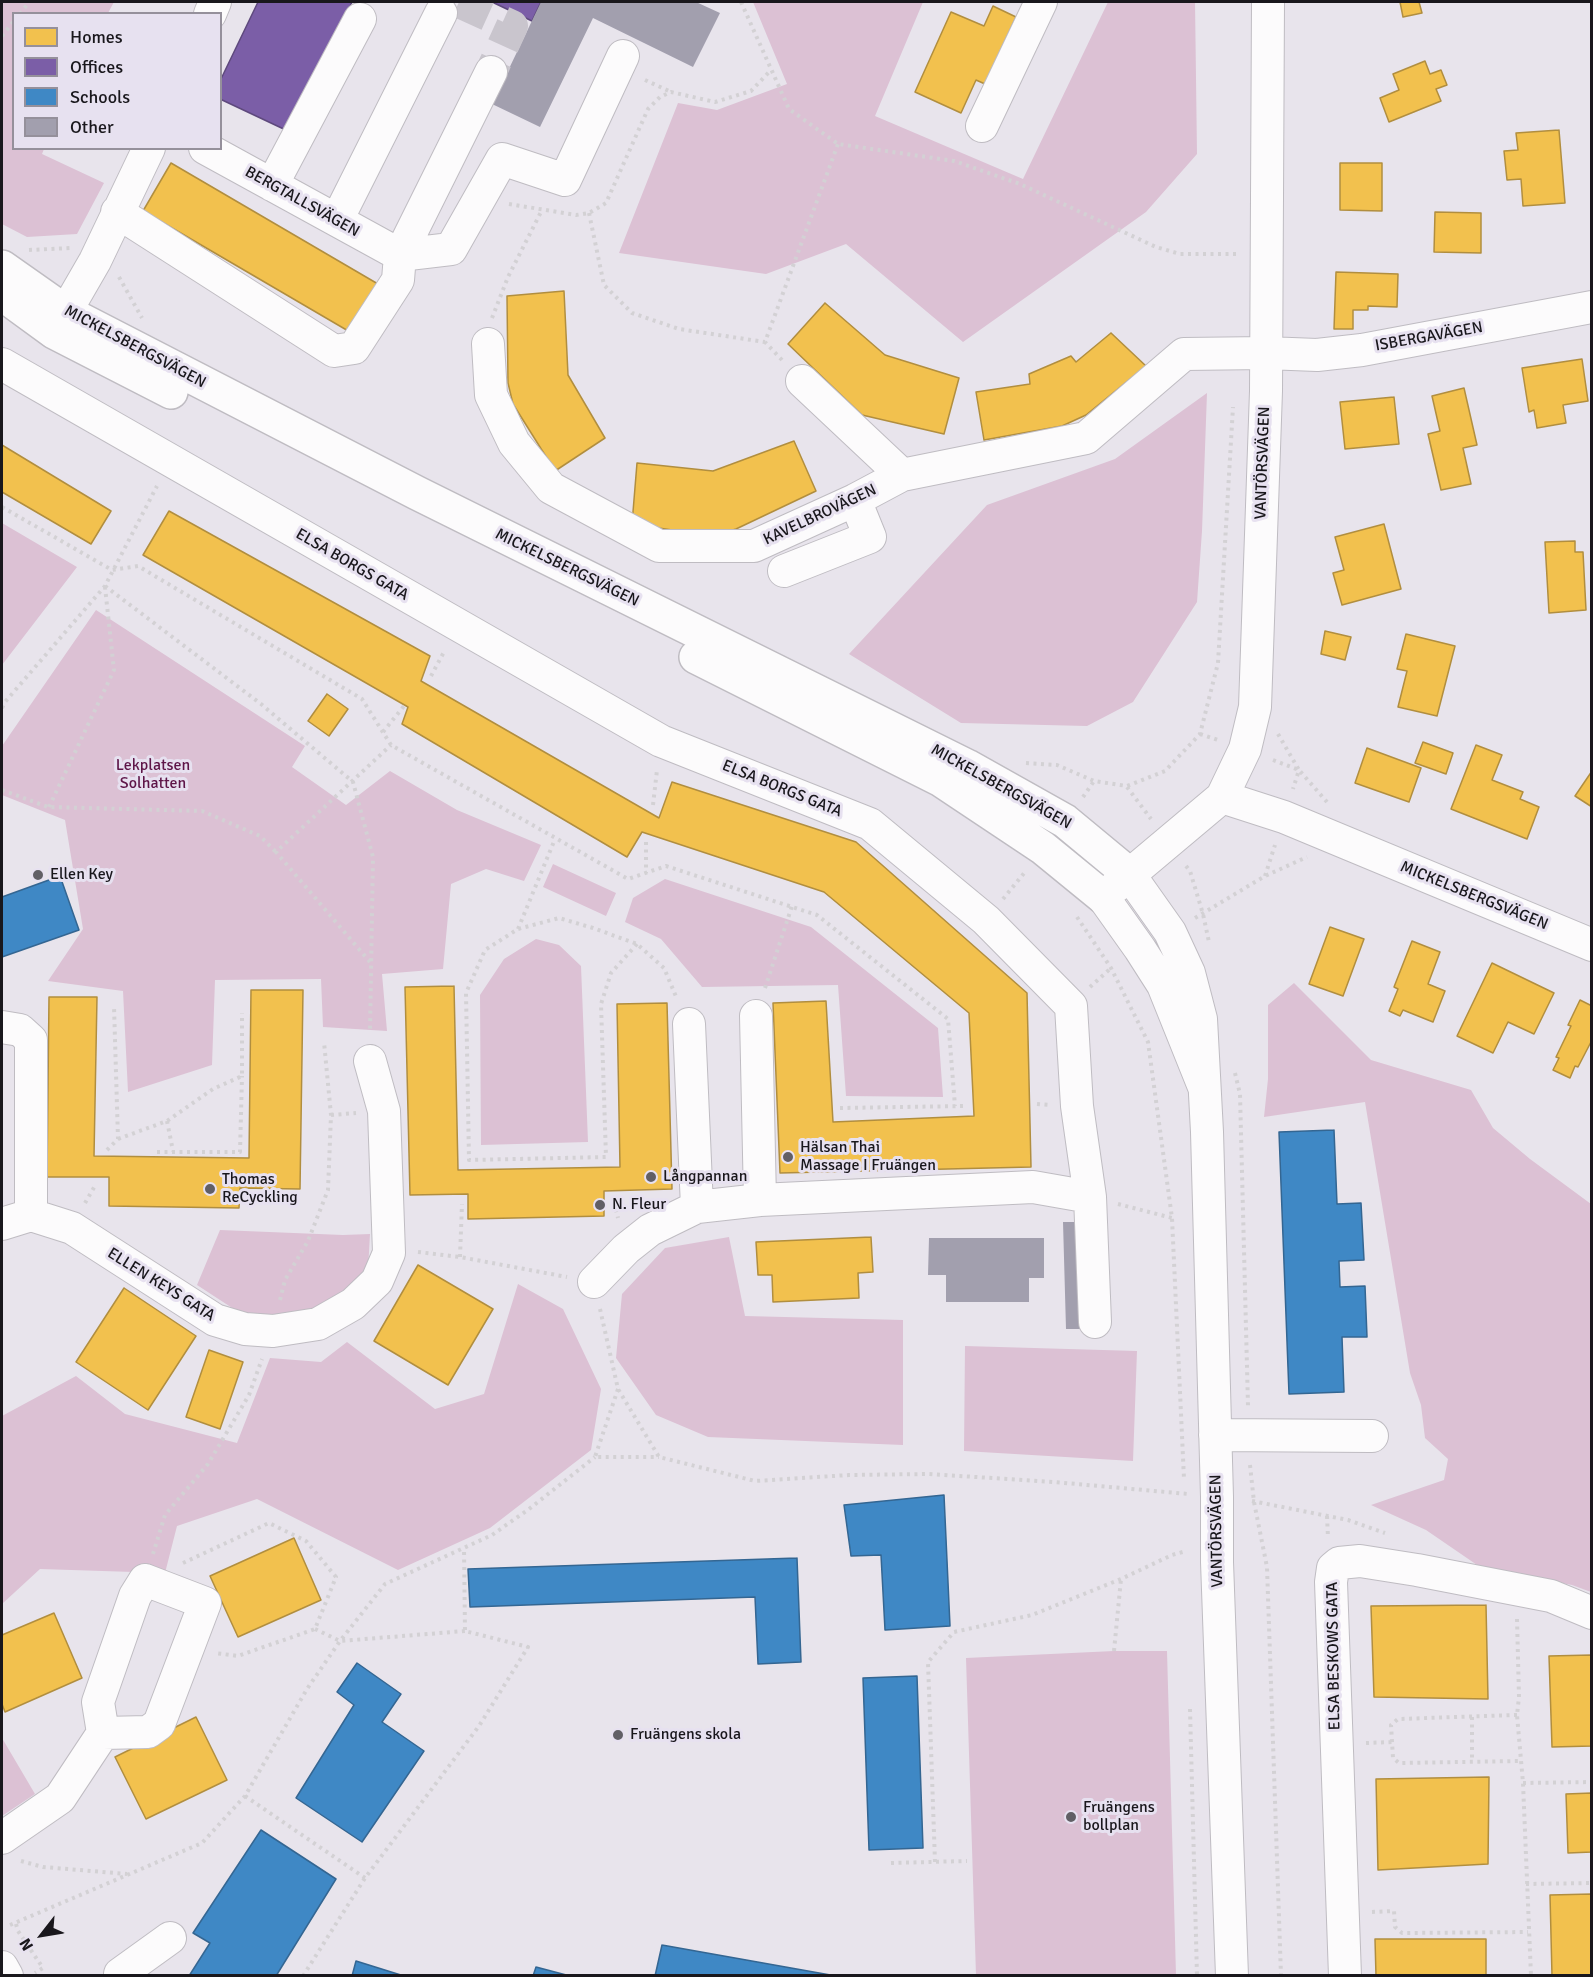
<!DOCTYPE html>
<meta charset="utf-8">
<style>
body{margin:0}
#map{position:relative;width:1593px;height:1977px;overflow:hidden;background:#e8e4ec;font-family:Signika,sans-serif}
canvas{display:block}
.frame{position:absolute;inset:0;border:3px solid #19171c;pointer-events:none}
.legend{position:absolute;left:12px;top:12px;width:210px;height:138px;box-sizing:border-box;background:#e7e1f0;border:2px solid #95909b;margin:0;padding:8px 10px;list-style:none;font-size:18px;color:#19171c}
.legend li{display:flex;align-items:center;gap:12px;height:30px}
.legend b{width:30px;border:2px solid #95909b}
.north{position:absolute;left:12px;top:1905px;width:60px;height:60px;-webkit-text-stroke:4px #e7e1f0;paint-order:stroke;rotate:239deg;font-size:16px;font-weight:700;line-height:24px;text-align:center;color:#19171c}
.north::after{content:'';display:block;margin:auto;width:21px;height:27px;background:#19171c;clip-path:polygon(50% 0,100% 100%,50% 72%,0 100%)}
</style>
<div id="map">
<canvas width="1593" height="1977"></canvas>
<div class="frame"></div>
<ul class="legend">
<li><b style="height:16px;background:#f2c14e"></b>Homes</li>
<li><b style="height:16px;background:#7b5ea7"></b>Offices</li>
<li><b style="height:16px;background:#3f88c5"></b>Schools</li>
<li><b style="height:16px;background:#a29fae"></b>Other</li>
</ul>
<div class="north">N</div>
</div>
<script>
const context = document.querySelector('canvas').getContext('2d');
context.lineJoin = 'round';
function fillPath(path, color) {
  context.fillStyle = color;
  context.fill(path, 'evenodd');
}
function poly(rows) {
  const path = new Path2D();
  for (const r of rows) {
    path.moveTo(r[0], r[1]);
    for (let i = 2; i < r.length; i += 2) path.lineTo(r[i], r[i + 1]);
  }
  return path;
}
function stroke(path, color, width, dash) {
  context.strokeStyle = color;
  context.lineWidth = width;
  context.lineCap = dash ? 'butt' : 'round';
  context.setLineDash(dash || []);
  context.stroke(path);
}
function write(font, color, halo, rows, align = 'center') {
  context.font = font + ' Signika,sans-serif';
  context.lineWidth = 6;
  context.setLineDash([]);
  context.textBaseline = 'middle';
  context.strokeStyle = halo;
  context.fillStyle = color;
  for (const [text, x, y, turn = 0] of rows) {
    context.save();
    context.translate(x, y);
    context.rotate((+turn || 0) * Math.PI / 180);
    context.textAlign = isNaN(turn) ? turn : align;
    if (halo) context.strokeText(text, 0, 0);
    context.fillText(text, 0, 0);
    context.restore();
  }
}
const green = poly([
 [2,2,114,2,108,13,14,14,14,148,44,149,42,154,104,183,77,234,27,237,2,224],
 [753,2,923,2,875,116,1023,179,1108,2,1195,2,1197,154,1146,212,963,342,846,244,766,274,619,253,678,103,717,110,787,84],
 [1207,393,1202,531,1197,602,1133,702,1087,726,961,723,849,654,987,505,1115,459],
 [2,523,77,567,2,665],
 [96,610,305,746,292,767,346,805,390,771,457,810,541,845,524,881,486,869,451,884,443,969,382,974,387,1031,323,1027,321,979,215,980,212,1065,128,1092,123,991,48,981,83,929,65,820,2,795,2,746],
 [553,864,616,893,606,916,543,887],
 [665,879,811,927,938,1028,943,1097,846,1096,838,985,702,987,661,939,625,922,633,898],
 [536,939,559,945,581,966,588,1142,481,1145,480,995,504,959],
 [1294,983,1371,1060,1471,1090,1493,1128,1530,1159,1591,1204,1591,1592,1572,1585,1480,1567,1426,1530,1371,1505,1444,1480,1448,1459,1425,1438,1421,1405,1410,1373,1365,1102,1264,1117,1268,1079,1268,1005],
 [220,1230,343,1235,370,1234,368,1270,355,1288,321,1308,290,1316,243,1315,197,1285],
 [729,1237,745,1316,903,1320,903,1445,708,1437,656,1415,616,1358,622,1294,665,1248],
 [518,1284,563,1309,601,1389,591,1450,490,1528,398,1570,257,1499,177,1526,165,1573,40,1569,2,1604,2,1416,76,1376,125,1414,237,1443,270,1358,321,1362,347,1342,435,1409,484,1394],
 [965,1346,1137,1351,1133,1461,964,1451],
 [1114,1651,1167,1651,1176,1975,976,1975,966,1658],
 [2,1738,35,1794,2,1816]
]);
const homes = poly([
 [1400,2,1419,2,1422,13,1403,17,1400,2],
 [993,6,1016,17,985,84,976,80,961,113,915,92,951,12,984,26,993,6],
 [1425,61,1430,74,1441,70,1447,85,1436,89,1441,101,1389,122,1380,98,1399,90,1393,74,1425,61],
 [1559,130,1565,203,1523,206,1521,179,1507,180,1504,151,1518,150,1516,133,1559,130],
 [171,163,378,284,350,332,143,211,171,163],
 [1340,163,1382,163,1382,211,1340,210,1340,163],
 [1435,212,1481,213,1481,253,1434,252,1435,212],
 [1336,272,1398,274,1397,307,1368,306,1368,310,1353,310,1353,329,1334,329,1336,272],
 [564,291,568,375,605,438,555,471,513,404,508,383,507,296,564,291],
 [825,303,885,355,959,378,944,434,862,415,788,344,825,303],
 [1111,333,1146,366,1086,415,1062,426,984,440,976,392,1030,384,1029,374,1071,356,1076,362,1111,333],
 [1582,359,1588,401,1563,405,1566,423,1537,428,1534,410,1529,412,1522,368,1582,359],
 [1464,388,1477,445,1463,448,1471,484,1441,490,1428,434,1440,431,1432,396,1464,388],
 [1394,397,1399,444,1345,449,1340,402,1394,397],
 [794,441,816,491,736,529,712,536,632,524,637,463,713,471,794,441],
 [2,445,111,511,91,544,2,492,2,445],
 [169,511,430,656,421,681,659,818,672,782,856,842,1027,993,1031,1167,780,1173,773,1003,826,1001,833,1122,974,1116,969,1013,824,892,642,832,627,857,402,724,408,707,143,555,169,511],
 [1384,524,1401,589,1342,605,1333,573,1344,570,1335,537,1384,524],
 [1575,541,1575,552,1583,552,1586,610,1549,613,1545,542,1575,541],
 [1325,631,1351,637,1345,660,1321,654,1325,631],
 [1406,634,1455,646,1437,716,1398,707,1407,671,1397,669,1406,634],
 [327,694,348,709,329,736,308,721,327,694],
 [1423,742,1453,753,1446,774,1415,763,1423,742],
 [1476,745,1502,755,1492,780,1523,792,1520,799,1539,807,1527,839,1451,809,1476,745],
 [1367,748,1421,768,1409,802,1355,783,1367,748],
 [1592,771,1592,807,1575,796,1592,771],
 [1330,927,1364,939,1343,996,1309,984,1330,927],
 [1412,941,1440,952,1428,984,1445,991,1433,1022,1403,1010,1400,1016,1389,1011,1398,989,1394,987,1412,941],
 [1492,963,1554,993,1534,1034,1508,1022,1493,1053,1457,1036,1492,963],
 [454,986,458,1170,620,1167,617,1004,667,1003,672,1189,604,1191,604,1216,468,1219,468,1194,410,1195,405,987,454,986],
 [251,990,303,990,300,1189,240,1188,239,1208,109,1206,109,1177,47,1177,49,997,97,997,94,1156,249,1158,251,990],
 [1580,1000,1592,1006,1592,1040,1578,1067,1575,1066,1570,1078,1553,1070,1559,1058,1556,1057,1571,1026,1568,1025,1580,1000],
 [871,1237,873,1272,858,1273,859,1298,773,1302,772,1275,758,1275,756,1242,871,1237],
 [418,1265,493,1309,448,1385,374,1341,418,1265],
 [124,1288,196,1336,148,1410,76,1362,124,1288],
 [209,1350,243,1362,220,1429,186,1417,209,1350],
 [294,1538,321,1600,238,1637,210,1576,294,1538],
 [1486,1605,1488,1699,1374,1697,1371,1606,1486,1605],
 [54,1613,82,1678,5,1712,2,1704,2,1635,54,1613],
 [1592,1655,1592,1746,1552,1747,1549,1656,1592,1655],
 [196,1717,227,1780,146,1819,115,1757,196,1717],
 [1489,1777,1488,1864,1378,1870,1376,1779,1489,1777],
 [1592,1793,1592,1852,1568,1853,1566,1794,1592,1793],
 [1592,1894,1592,1976,1552,1976,1550,1895,1592,1894],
 [1375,1939,1486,1939,1486,1976,1376,1976,1375,1939]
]);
const offices = poly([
 [258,2,352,2,290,132,220,99,220,81,258,2],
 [492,2,541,2,532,21,492,2]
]);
const schools = poly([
 [60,876,79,930,2,957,2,897,60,876],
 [1334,1130,1337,1204,1361,1203,1364,1260,1339,1261,1340,1287,1365,1286,1367,1337,1342,1337,1344,1392,1289,1394,1279,1132,1334,1130],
 [944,1495,950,1626,885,1630,881,1555,851,1556,844,1505,944,1495],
 [797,1558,801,1662,758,1664,755,1597,470,1607,468,1569,797,1558],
 [357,1663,401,1694,382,1722,424,1751,362,1842,296,1798,354,1705,337,1692,357,1663],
 [917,1676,923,1848,869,1850,863,1678,917,1676],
 [261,1830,336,1879,276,1976,189,1976,210,1943,193,1933,261,1830],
 [662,1945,836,1976,655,1976,662,1945],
 [356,1961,404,1976,352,1976,356,1961],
 [536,1967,570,1976,533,1976,536,1967]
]);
const building = poly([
 [541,2,696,2,720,13,693,67,593,18,540,127,492,104],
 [1063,1222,1082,1222,1085,1329,1066,1329],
 [929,1238,1044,1238,1044,1278,1029,1278,1029,1302,946,1302,946,1275,928,1275]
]);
const minorTunnel = poly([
 [459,2,512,26,491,72]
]);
const path = poly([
 [741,2,789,109,838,144,954,161,1020,184,1156,247,1180,254,1237,254],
 [20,14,29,2],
 [2,36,14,21],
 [645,80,671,92],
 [509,204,576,215,589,213,606,203,648,109,660,97,671,92,715,102,751,91,771,70],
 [589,213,604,285,632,313,679,329,765,342],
 [29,250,70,248],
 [119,277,142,318],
 [492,318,508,277,542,210],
 [782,360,765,342,838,144],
 [2,507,112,570,138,566,362,699,391,745,628,879,666,866,817,915,948,1019,955,1106],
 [105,586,261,704,353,782,373,857,370,1032],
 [431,676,445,650],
 [2,708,5,702,105,586,157,486],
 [383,732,404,706],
 [1200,734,1218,740],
 [1278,734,1299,770,1293,789],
 [1273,760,1299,770,1327,802],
 [1026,763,1057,765,1094,781,1127,786,1165,771,1200,734,1218,663,1233,407],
 [1127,787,1151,819],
 [2,790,48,807,202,811,260,836,276,852],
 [1083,797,1094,781],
 [653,805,657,770],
 [49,807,114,670,105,587],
 [646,842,646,873],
 [1186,866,1190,871,1203,914,1209,942],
 [1265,876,1275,845],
 [1003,899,1025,872],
 [1077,917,1111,968,1148,1042,1172,1218,1184,1479],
 [1195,918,1265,876,1307,857],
 [518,929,555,839],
 [637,944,611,973,601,1004,606,1157,469,1160,466,993,485,950,518,929,559,918,593,928,637,944,664,968,677,999],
 [370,962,276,852,391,745],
 [1090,987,1111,968],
 [765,988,792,906],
 [1235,1073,1240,1094,1248,1406],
 [1037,1104,1050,1105],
 [840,1108,964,1106],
 [331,1115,356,1113],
 [167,1121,173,1151],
 [118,1139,167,1121,213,1089,242,1076,242,1013],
 [107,1150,118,1139,114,1006],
 [157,1152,240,1152,242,1076],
 [614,1202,618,1218],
 [85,1203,96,1184],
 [1118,1204,1172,1218],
 [418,1252,460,1257,567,1277],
 [460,1257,462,1204],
 [280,1300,285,1280,308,1241,328,1190,331,1115,324,1042],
 [600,1309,618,1389,659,1457,755,1481,849,1475,929,1474,1054,1482,1188,1494],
 [618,1389,595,1457,659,1457],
 [1250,1465,1254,1502,1267,1567,1281,1976],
 [1252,1501,1348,1520,1385,1533],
 [1327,1516,1328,1538],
 [153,1554,165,1515,208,1464,249,1395,262,1359],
 [183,1563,269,1523,306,1541,336,1577,315,1629,238,1656,215,1653],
 [1517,1619,1519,1697,1517,1715,1523,1783,1531,1976],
 [315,1629,340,1641,465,1631],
 [1114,1651,1121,1579],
 [1190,1709,1197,1976],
 [1517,1715,1398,1719,1391,1725,1393,1758,1399,1763,1521,1761],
 [1472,1717,1472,1762],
 [1366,1743,1392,1742],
 [1523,1783,1592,1782],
 [245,1796,365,1878],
 [21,1861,43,1867,127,1874],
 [935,1862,928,1662,954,1632,1032,1615,1121,1579,1172,1555,1186,1551],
 [891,1863,967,1861],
 [1526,1884,1592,1883],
 [1372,1912,1394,1911,1395,1927,1402,1933,1528,1932],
 [16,1924,18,1931,43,1968,35,1973],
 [10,1925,202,1843,245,1796,307,1689,340,1641,385,1584,492,1535,529,1509,595,1457],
 [303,1976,365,1878,479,1726,528,1647,465,1631,464,1548]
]);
const minor = poly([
 [210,14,215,2],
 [982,126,1041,2],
 [205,148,400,255],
 [272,185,360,19],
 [117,212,334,351,354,348,398,280,400,255,491,72],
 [337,220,441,13],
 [400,255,451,249,502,159,565,180,623,56],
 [54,332,95,261,149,148],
 [488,344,491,395,514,443,551,488,659,546,754,546,855,500,902,475,1086,438,1184,354,1266,353,1317,355,1362,350,1592,307],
 [2,364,661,741,870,824,986,920,1071,1006,1077,1106,1090,1197,1033,1187,760,1200,697,1207,650,1230,626,1249,594,1282],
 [802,381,902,475],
 [784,571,870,537,855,500],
 [1222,797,1284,817,1592,945],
 [1129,874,1170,932,1189,973,1201,1019,1207,1132,1217,1497,1217,1562,1232,1976],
 [756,1016,760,1200],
 [689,1024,697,1207],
 [2,1027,20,1030,31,1040,31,1215],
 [1204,1087,1163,985,1140,949,1103,897,1222,797,1245,749,1255,707,1266,391,1268,2],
 [1090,1197,1095,1322],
 [2,1224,31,1215,72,1228,215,1320,245,1329,273,1331,318,1324,353,1304,377,1281,389,1253,384,1111,370,1061],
 [1215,1435,1372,1436],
 [145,1580,205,1603,159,1724,148,1732,103,1733,98,1702,135,1596,145,1580],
 [2,1838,60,1798,103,1733],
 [2,1967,7,1976],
 [121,1976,120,1974,170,1938],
 [1345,1976,1331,1582,1333,1568,1339,1563,1360,1561,1417,1570,1551,1596,1592,1613]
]);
const major = poly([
 [2,267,66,312,417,493,967,766,1065,821,1129,874],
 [2,294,54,332,171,392],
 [696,657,941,780,1043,848,1103,897]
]);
const markers = [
 [38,875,6,"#615f65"],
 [788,1157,6,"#615f65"],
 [651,1177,6,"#615f65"],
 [210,1189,6,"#615f65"],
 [600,1205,6,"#615f65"],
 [618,1735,6,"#615f65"],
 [1071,1817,6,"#615f65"]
];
const streetNames = [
 ["BERGTALLSVÄGEN",302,202,29],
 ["ISBERGAVÄGEN",1429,337,-10],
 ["MICKELSBERGSVÄGEN",135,347,28],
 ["VANTÖRSVÄGEN",1263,463,-88],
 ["KAVELBROVÄGEN",820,515,-25],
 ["ELSA BORGS GATA",352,565,30],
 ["MICKELSBERGSVÄGEN",567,568,26],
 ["MICKELSBERGSVÄGEN",1001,787,29],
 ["ELSA BORGS GATA",782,789,22],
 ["MICKELSBERGSVÄGEN",1474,896,22],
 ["ELLEN KEYS GATA",161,1285,32],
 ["VANTÖRSVÄGEN",1217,1531,-91],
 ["ELSA BESKOWS GATA",1334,1656,-91]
];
const parkNames = [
 ["Lekplatsen",153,766],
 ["Solhatten",153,784]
];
const poiNames = [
 ["Ellen Key",50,875],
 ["Hälsan Thai",800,1148],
 ["Massage I Fruängen",800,1166],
 ["Långpannan",663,1177],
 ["Thomas",222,1180],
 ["ReCyckling",222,1198],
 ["N. Fleur",612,1205],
 ["Fruängens skola",630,1735],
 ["Fruängens",1083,1808],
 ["bollplan",1083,1826]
];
fillPath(green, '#dcc1d4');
fillPath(homes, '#f2c14e');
stroke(homes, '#b18e3f', 1.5);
fillPath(offices, '#7b5ea7');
stroke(offices, '#5e497d', 1.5);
fillPath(schools, '#3f88c5');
stroke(schools, '#346692', 1.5);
fillPath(building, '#a29fae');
stroke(minorTunnel, '#c9c5cd', 32, [32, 16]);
stroke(minor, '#bfbcc2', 34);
stroke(major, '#bfbcc2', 36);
stroke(path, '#d3d1d4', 4, [3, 4.5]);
stroke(minor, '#fcfbfc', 32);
stroke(major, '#fcfbfc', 33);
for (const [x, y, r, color] of markers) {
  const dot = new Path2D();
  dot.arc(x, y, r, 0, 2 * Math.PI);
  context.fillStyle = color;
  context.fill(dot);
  stroke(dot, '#e7e1f0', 2);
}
write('16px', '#19171c', '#e7e1f0', streetNames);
write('16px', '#5e1548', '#e7e1f0', parkNames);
write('16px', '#19171c', '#e7e1f0', poiNames, 'left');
</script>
